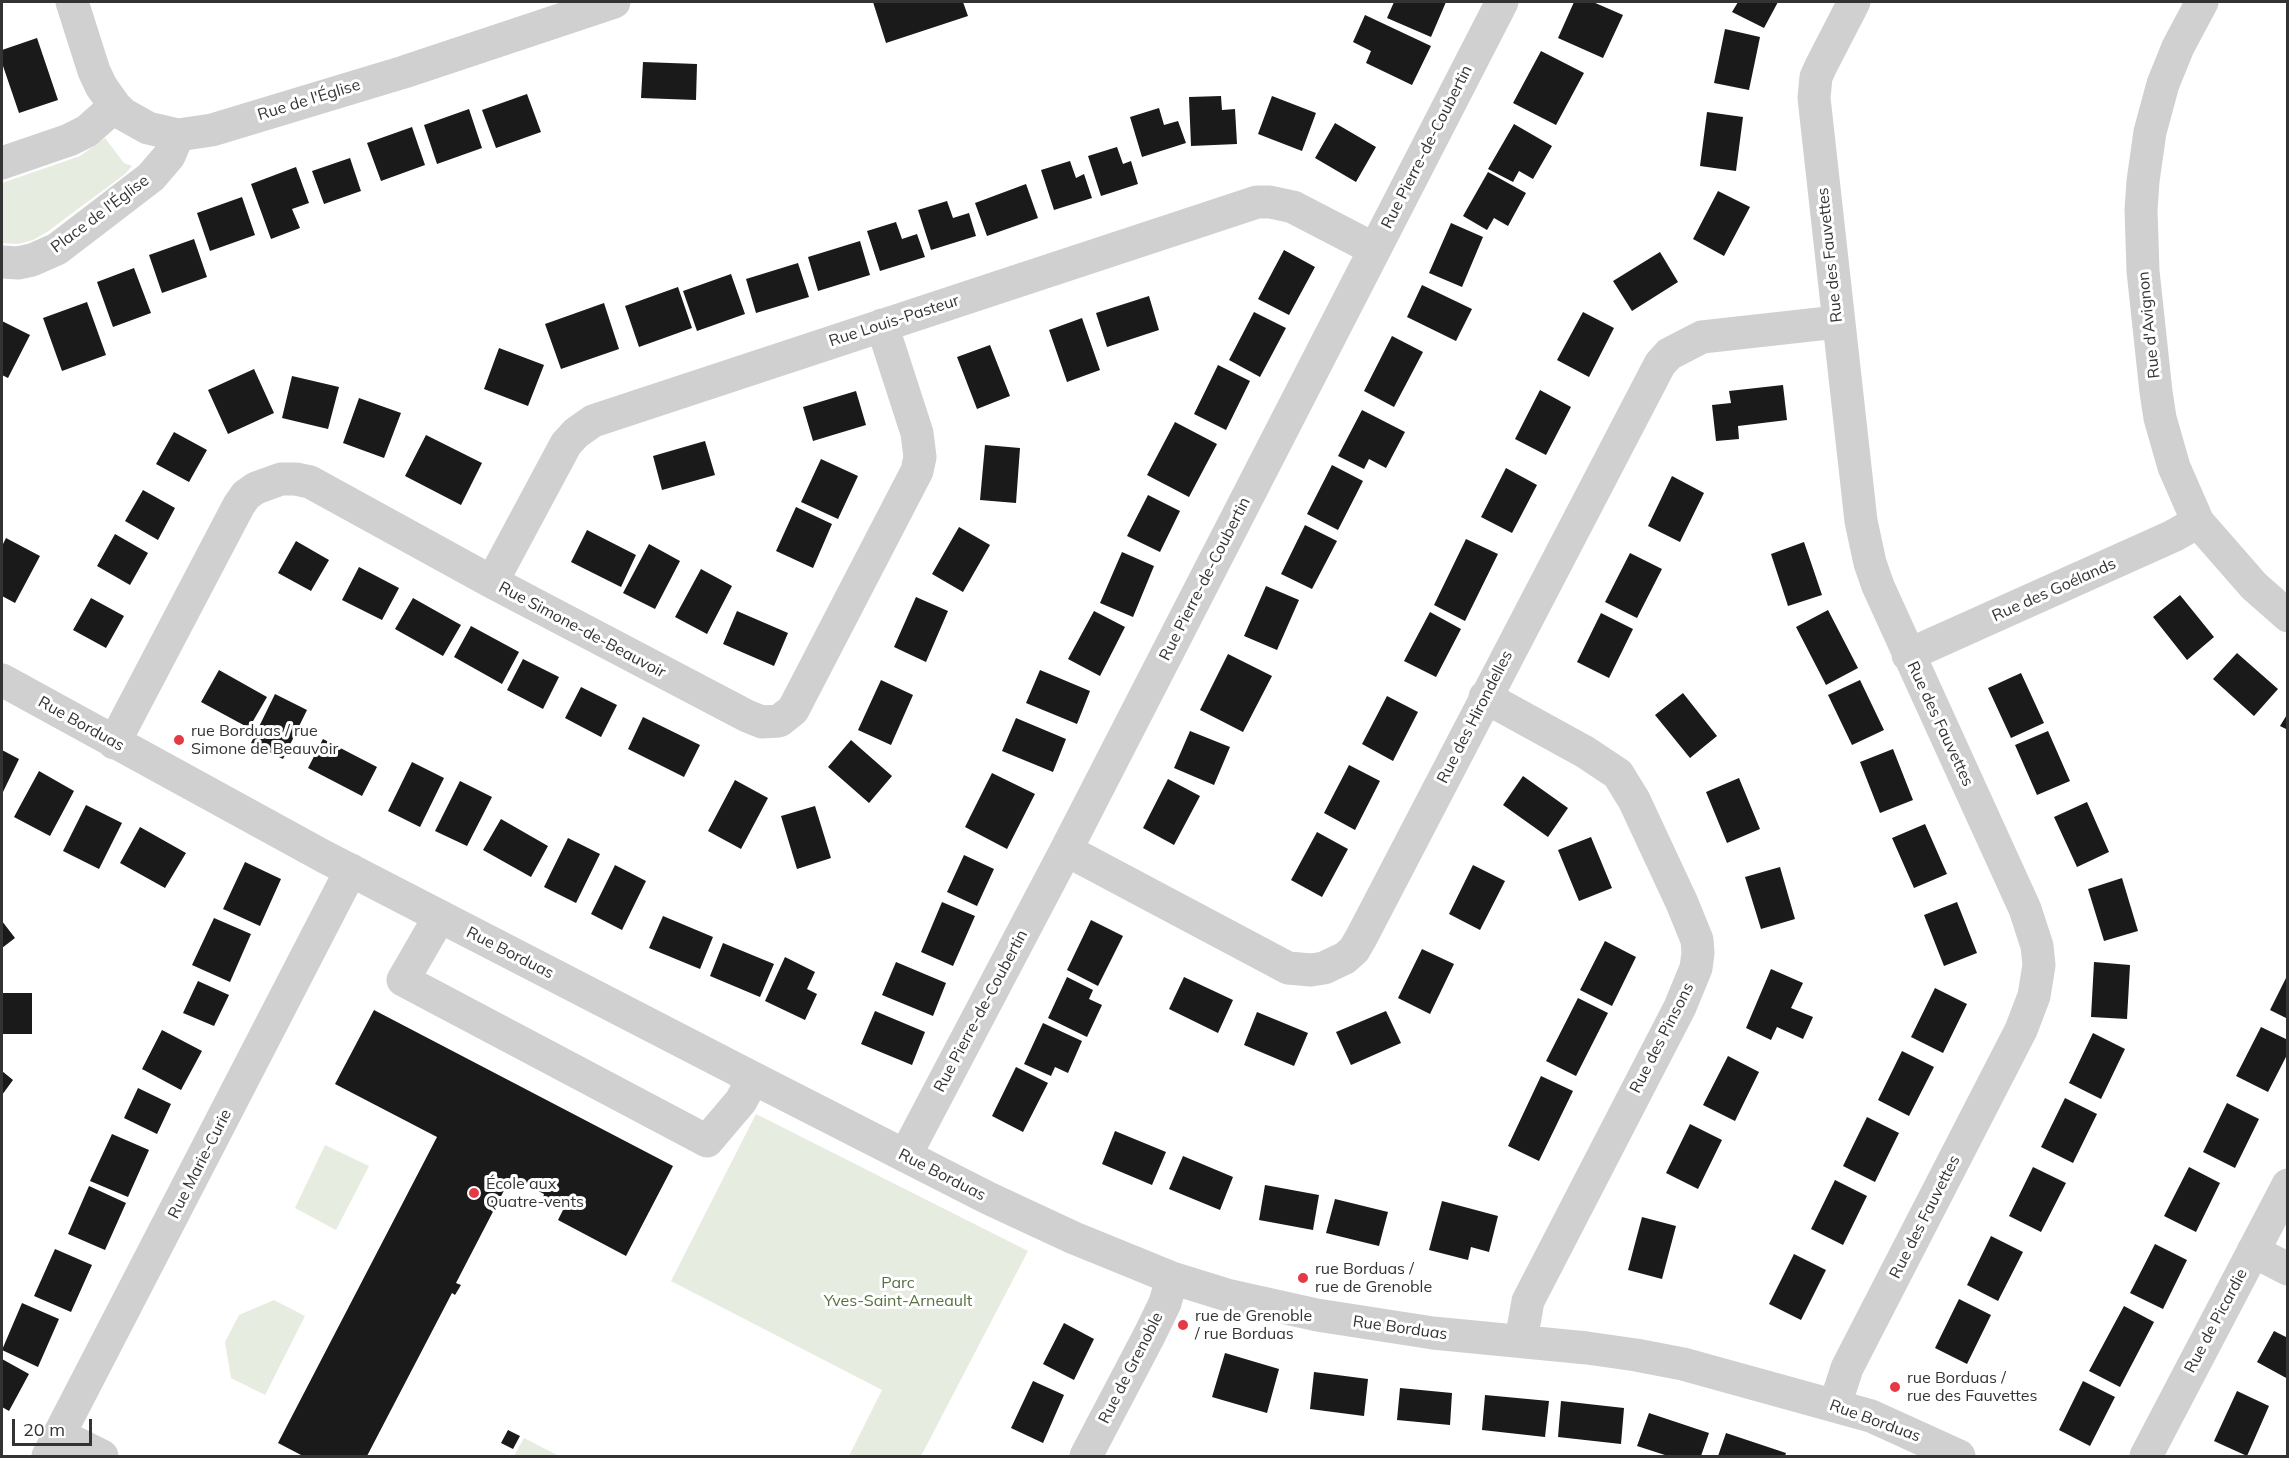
<!DOCTYPE html>
<meta charset="utf-8">
<style>
body{margin:0}
#map{position:relative;width:2289px;height:1458px;overflow:hidden;background:#fff;font-family:Mulish,sans-serif}
canvas{display:block}
.frame{position:absolute;inset:0;border:3px solid #333;pointer-events:none}
.scale{position:absolute;left:12px;top:1419px;width:80px;height:27px;box-sizing:border-box;border:3px solid #333;border-top:0;padding-left:8px;font-size:18px;line-height:21px;white-space:nowrap;color:#333;-webkit-text-stroke:4px #fff;paint-order:stroke}
</style>
<div id="map">
<canvas width="2289" height="1458"></canvas>
<div class="frame"></div>
<div class="scale">20 m</div>
</div>
<script>
const context = document.querySelector('canvas').getContext('2d');
context.lineJoin = 'round';
function fillPath(path, color) {
  context.fillStyle = color;
  context.fill(path, 'evenodd');
}
function poly(rows) {
  const path = new Path2D();
  for (const r of rows) {
    path.moveTo(r[0], r[1]);
    for (let i = 2; i < r.length; i += 2) path.lineTo(r[i], r[i + 1]);
  }
  return path;
}
function stroke(path, color, width, dash) {
  context.strokeStyle = color;
  context.lineWidth = width;
  context.lineCap = dash ? 'butt' : 'round';
  context.setLineDash(dash || []);
  context.stroke(path);
}
function write(font, color, halo, rows, align = 'center') {
  context.font = font + ' Mulish,sans-serif';
  context.lineWidth = 6;
  context.setLineDash([]);
  context.textBaseline = 'middle';
  context.strokeStyle = halo;
  context.fillStyle = color;
  for (const [text, x, y, turn = 0] of rows) {
    context.save();
    context.translate(x, y);
    context.rotate((+turn || 0) * Math.PI / 180);
    context.textAlign = isNaN(turn) ? turn : align;
    if (halo) context.strokeText(text, 0, 0);
    context.fillText(text, 0, 0);
    context.restore();
  }
}
const green = poly([
 [105,138,124,163,132,166,125,174,47,232,33,240,18,244,2,243,2,183,80,156],
 [756,1114,1028,1251,921,1456,849,1456,882,1390,671,1281],
 [325,1145,369,1166,336,1230,295,1208],
 [274,1300,305,1316,265,1395,231,1378,225,1342,239,1315],
 [524,1438,559,1456,514,1456]
]);
const building = poly([
 [873,2,963,2,968,16,886,43],
 [1394,2,1446,2,1431,37,1387,18],
 [1574,2,1593,2,1623,15,1603,58,1558,38],
 [1738,2,1778,2,1764,28,1732,12],
 [1365,15,1431,46,1412,85,1366,63,1371,51,1353,42],
 [1725,29,1760,37,1749,90,1714,83],
 [37,38,58,100,19,113,2,63,2,50],
 [1541,51,1584,73,1556,125,1513,103],
 [643,62,697,64,696,100,641,98],
 [527,94,541,132,496,148,482,110],
 [1221,96,1222,110,1235,109,1237,144,1191,146,1189,97],
 [1272,96,1316,113,1302,151,1258,134],
 [1159,108,1164,125,1178,121,1186,143,1142,157,1130,117],
 [469,109,482,148,437,164,424,125],
 [1707,112,1743,117,1736,171,1700,166],
 [1335,123,1376,147,1356,182,1315,158],
 [1514,124,1552,146,1533,179,1519,171,1513,182,1488,169],
 [412,127,425,165,381,181,367,143],
 [1117,147,1123,164,1131,161,1138,184,1101,196,1088,156],
 [350,158,361,191,324,204,312,171],
 [1070,161,1076,178,1084,174,1092,198,1054,210,1041,170],
 [296,167,309,203,292,209,300,228,271,239,251,184],
 [1488,172,1526,193,1508,226,1494,218,1487,230,1463,216],
 [1026,184,1038,218,987,236,975,203],
 [1718,191,1750,207,1724,256,1693,239],
 [242,197,255,235,210,251,197,213],
 [947,201,953,218,969,213,976,236,931,250,918,210],
 [896,222,902,239,917,234,925,257,880,271,867,231],
 [1451,223,1483,237,1462,287,1429,273],
 [194,239,207,277,162,293,149,255],
 [860,241,870,275,818,291,808,257],
 [1284,250,1315,267,1289,315,1258,299],
 [1660,252,1678,282,1632,311,1613,281],
 [798,263,809,297,756,313,746,279],
 [134,268,151,313,113,327,97,282],
 [731,274,745,314,697,331,683,291],
 [1422,285,1472,309,1456,341,1407,317],
 [678,287,692,328,639,347,625,306],
 [1149,296,1159,330,1107,347,1096,313],
 [87,302,106,355,62,371,43,318],
 [604,303,619,349,561,369,545,324],
 [1254,312,1286,328,1260,377,1229,360],
 [1583,312,1614,328,1589,377,1557,360],
 [1082,318,1100,370,1067,382,1049,330],
 [2,321,30,335,8,378,2,375],
 [1392,336,1423,352,1394,407,1364,391],
 [990,345,1010,396,977,409,957,357],
 [499,348,544,365,528,406,484,389],
 [1218,365,1250,381,1226,430,1194,414],
 [254,369,274,413,228,434,208,390],
 [292,376,339,387,328,429,282,418],
 [1783,385,1787,420,1738,426,1739,439,1716,441,1712,405,1731,403,1729,391],
 [1540,390,1571,407,1546,455,1515,439],
 [856,391,866,425,813,441,803,407],
 [359,398,401,413,384,458,343,443],
 [1362,410,1405,432,1386,468,1369,459,1364,469,1338,456],
 [1175,422,1217,444,1189,497,1147,475],
 [174,432,207,450,189,482,156,464],
 [426,435,482,463,461,505,405,476],
 [705,441,715,475,662,490,653,456],
 [985,445,1020,448,1016,503,980,500],
 [821,459,858,476,838,519,801,502],
 [1332,465,1363,481,1338,530,1307,514],
 [1506,468,1537,485,1512,533,1481,517],
 [1672,476,1704,493,1680,542,1648,526],
 [143,490,175,508,158,540,125,521],
 [1148,495,1180,511,1160,552,1127,536],
 [796,507,832,524,813,568,776,551],
 [1305,525,1337,541,1312,589,1281,574],
 [959,527,990,545,963,592,932,574],
 [587,530,636,555,621,587,571,562],
 [115,534,148,553,130,585,97,566],
 [6,538,40,556,15,603,2,596,2,546],
 [1466,539,1498,554,1465,621,1434,605],
 [296,541,329,560,311,591,278,573],
 [1804,542,1822,595,1788,606,1771,554],
 [649,544,680,561,655,609,623,593],
 [1122,552,1154,566,1133,617,1100,603],
 [1630,553,1662,569,1637,618,1605,602],
 [359,567,399,588,382,620,342,600],
 [701,569,732,586,707,634,675,617],
 [1266,586,1299,600,1277,650,1244,636],
 [2180,595,2214,637,2187,660,2153,617],
 [916,597,948,611,926,662,894,647],
 [91,598,124,616,106,648,73,630],
 [413,598,461,625,443,656,395,629],
 [1828,610,1858,668,1826,685,1796,627],
 [737,611,788,633,774,666,723,644],
 [1094,611,1125,627,1100,676,1068,659],
 [1430,612,1461,629,1436,677,1404,661],
 [1601,613,1633,629,1609,678,1577,662],
 [471,626,519,652,502,684,454,657],
 [2237,653,2278,689,2254,716,2213,679],
 [1228,654,1272,676,1243,732,1200,710],
 [523,659,559,677,543,709,507,690],
 [219,670,267,697,249,728,201,702],
 [1040,670,1090,691,1077,724,1026,703],
 [2021,673,2044,723,2011,738,1988,688],
 [881,680,913,695,891,745,858,730],
 [1860,680,1884,730,1852,745,1828,695],
 [581,687,617,705,601,737,565,718],
 [1683,693,1717,736,1690,758,1655,715],
 [275,694,307,710,283,759,251,743],
 [1387,696,1418,712,1393,761,1362,744],
 [2288,713,2288,730,2280,726],
 [643,717,700,745,684,777,628,749],
 [1016,718,1066,739,1053,772,1002,751],
 [1190,731,1230,747,1214,785,1174,768],
 [2048,731,2070,781,2037,795,2015,745],
 [323,739,377,767,362,796,308,768],
 [851,740,892,776,869,803,828,767],
 [1893,749,1913,800,1880,813,1860,762],
 [2,750,19,759,2,794],
 [412,762,444,778,420,827,388,811],
 [1349,765,1380,781,1355,830,1324,813],
 [39,771,74,791,50,836,14,817],
 [992,773,1035,794,1007,849,965,827],
 [1523,776,1568,808,1548,837,1503,805],
 [1739,778,1760,829,1727,843,1706,792],
 [1168,779,1200,796,1174,845,1143,828],
 [735,780,768,798,741,849,708,831],
 [460,781,492,797,467,846,435,831],
 [2087,802,2109,852,2077,867,2054,817],
 [86,805,122,823,99,869,63,851],
 [815,806,831,858,797,869,781,816],
 [501,819,548,846,531,877,483,850],
 [1925,824,1947,874,1914,888,1892,838],
 [140,827,186,853,165,888,120,863],
 [1317,832,1348,849,1322,897,1291,880],
 [1591,837,1612,888,1579,901,1558,850],
 [568,838,600,854,576,903,544,887],
 [964,855,994,869,977,906,947,892],
 [245,862,281,879,260,926,223,909],
 [615,865,646,881,622,930,591,914],
 [1473,865,1505,881,1480,930,1449,914],
 [1780,867,1795,919,1761,929,1745,877],
 [2122,878,2138,931,2104,941,2088,889],
 [942,902,975,916,953,966,921,952],
 [1957,902,1977,953,1944,966,1924,915],
 [663,916,713,937,700,969,649,948],
 [214,918,251,934,230,982,192,965],
 [1091,920,1123,936,1098,986,1067,970],
 [2,921,15,938,2,948],
 [1605,941,1636,957,1612,1006,1580,990],
 [723,943,774,964,760,997,710,976],
 [1422,949,1454,964,1430,1014,1398,998],
 [785,957,815,972,807,989,817,994,805,1020,765,1001],
 [896,962,946,983,933,1016,882,995],
 [2094,962,2130,965,2127,1019,2091,1017],
 [1771,969,1803,983,1791,1008,1813,1017,1803,1039,1777,1027,1771,1040,1746,1028],
 [2288,974,2288,1019,2270,1010],
 [1067,977,1093,990,1089,999,1102,1005,1087,1037,1048,1018],
 [1184,977,1233,1000,1218,1033,1169,1009],
 [198,981,229,995,214,1026,183,1013],
 [1935,988,1967,1004,1943,1053,1911,1037],
 [2,993,32,993,32,1034,2,1034],
 [1578,998,1608,1013,1576,1076,1546,1061],
 [374,1010,673,1166,626,1256,558,1220,566,1204,554,1197,551,1202,543,1198,544,1194,511,1177,456,1283,461,1285,455,1295,452,1293,367,1456,303,1456,278,1443,437,1137,335,1084],
 [875,1011,925,1032,912,1065,861,1044],
 [1386,1011,1401,1043,1351,1065,1336,1032],
 [1257,1012,1308,1033,1294,1066,1244,1045],
 [1043,1023,1082,1041,1068,1073,1055,1067,1051,1076,1024,1064],
 [2261,1027,2288,1040,2288,1053,2268,1092,2236,1076],
 [162,1030,202,1051,181,1090,142,1069],
 [2093,1033,2125,1049,2101,1099,2069,1083],
 [1902,1051,1934,1067,1909,1116,1878,1100],
 [1728,1056,1759,1072,1735,1121,1703,1105],
 [1016,1067,1048,1083,1023,1132,992,1116],
 [2,1071,13,1080,2,1095],
 [1541,1076,1573,1091,1539,1161,1508,1146],
 [138,1088,171,1104,157,1134,124,1118],
 [2065,1098,2097,1114,2073,1163,2041,1147],
 [2227,1103,2259,1119,2235,1168,2203,1152],
 [1867,1117,1899,1133,1875,1182,1843,1166],
 [1690,1124,1722,1140,1698,1189,1666,1173],
 [1115,1131,1166,1152,1152,1185,1102,1164],
 [112,1134,149,1150,128,1197,90,1181],
 [1183,1156,1233,1177,1220,1210,1169,1189],
 [2033,1167,2066,1183,2041,1232,2009,1216],
 [2189,1167,2220,1183,2196,1232,2164,1216],
 [1835,1180,1867,1196,1843,1245,1811,1229],
 [1265,1185,1319,1195,1313,1230,1259,1220],
 [89,1186,126,1203,105,1250,68,1234],
 [1335,1199,1388,1212,1379,1246,1326,1233],
 [1442,1201,1498,1216,1489,1252,1471,1247,1468,1260,1429,1250],
 [1642,1217,1676,1226,1662,1279,1628,1270],
 [1991,1236,2023,1252,1998,1301,1967,1285],
 [2155,1244,2187,1260,2163,1309,2130,1293],
 [55,1249,92,1265,71,1312,34,1296],
 [1794,1254,1826,1270,1801,1320,1769,1304],
 [1959,1299,1991,1315,1967,1364,1935,1348],
 [22,1303,59,1319,38,1367,2,1350],
 [2124,1306,2154,1322,2120,1387,2089,1371],
 [1064,1323,1094,1339,1074,1380,1043,1364],
 [2274,1331,2288,1338,2288,1379,2257,1362],
 [1225,1353,1279,1369,1267,1413,1212,1397],
 [2,1359,29,1374,9,1411,2,1407],
 [1314,1372,1368,1379,1364,1416,1310,1409],
 [1033,1381,1064,1395,1043,1443,1011,1428],
 [2083,1381,2115,1397,2090,1446,2059,1430],
 [1400,1388,1452,1393,1450,1425,1397,1420],
 [2237,1391,2269,1406,2247,1456,2214,1441],
 [1485,1395,1549,1401,1545,1437,1482,1430],
 [1561,1401,1624,1408,1621,1444,1558,1437],
 [1649,1413,1709,1433,1701,1456,1668,1456,1637,1446],
 [508,1430,520,1436,513,1449,501,1443],
 [1726,1433,1786,1453,1785,1456,1718,1456]
]);
const minor = poly([
 [72,2,94,71,101,86,115,106,123,114,148,128,178,135,212,130,404,72,614,2],
 [2202,2,2178,47,2163,84,2150,132,2143,181,2141,210,2143,271,2156,392,2160,418,2174,467,2198,522,2254,586,2288,616],
 [2,163,69,140,87,131,115,106],
 [2,262,18,263,32,260,57,249,151,177,169,156,178,135],
 [492,582,566,444,576,433,593,421,1257,202,1270,202,1293,207,1374,249],
 [1908,655,2173,536,2198,522],
 [2,680,323,856,753,1078,988,1198,1074,1238,1133,1262,1172,1278,1227,1295,1317,1315,1433,1333,1587,1348,1636,1355,1683,1364,1871,1416,1959,1456],
 [1485,697,1585,752,1618,774,1634,800,1682,903,1697,940,1698,953,1696,968,1680,1007,1528,1301,1521,1341],
 [114,743,239,505,246,495,256,488,281,479,296,479,310,482,492,582,747,716,762,722,779,721,793,710,917,471,920,457,917,433,882,325],
 [1066,850,1288,968,1311,970,1324,968,1345,958,1354,950,1361,938,1660,364,1669,354,1702,337,1837,322],
 [440,916,403,980,707,1141,741,1101,753,1078],
 [905,1156,1066,850,1502,2],
 [2253,1251,2288,1269],
 [1835,1405,1847,1368,2021,1030,2034,996,2039,965,2037,946,2025,909,1878,586,1870,563,1861,521,1814,98,1816,77,1821,66,1854,2],
 [60,1435,102,1456],
 [48,1456,351,870],
 [1086,1456,1150,1334,1165,1303,1172,1278],
 [2146,1456,2288,1185]
]);
const markers = [
 [179,740,6,"#e63946"],
 [474,1193,6,"#e63946"],
 [1303,1278,6,"#e63946"],
 [1183,1325,6,"#e63946"],
 [1895,1387,6,"#e63946"]
];
const streetNames = [
 ["Rue de l'Église",309,100,-17],
 ["Rue Pierre-de-Coubertin",1427,147,-63],
 ["Place de l'Église",100,214,-37],
 ["Rue des Fauvettes",1830,255,-96],
 ["Rue Louis-Pasteur",894,321,-18],
 ["Rue d'Avignon",2149,325,-96],
 ["Rue Pierre-de-Coubertin",1205,579,-63],
 ["Rue des Goélands",2054,590,-24],
 ["Rue Simone-de-Beauvoir",582,630,28],
 ["Rue des Hirondelles",1475,717,-63],
 ["Rue Borduas",81,724,29],
 ["Rue des Fauvettes",1940,724,65],
 ["Rue Borduas",510,953,27],
 ["Rue Pierre-de-Coubertin",981,1011,-62],
 ["Rue des Pinsons",1662,1038,-63],
 ["Rue Marie-Curie",200,1164,-63],
 ["Rue Borduas",942,1175,27],
 ["Rue des Fauvettes",1925,1217,-63],
 ["Rue de Picardie",2216,1321,-62],
 ["Rue Borduas",1400,1328,8],
 ["Rue de Grenoble",1131,1368,-63],
 ["Rue Borduas",1875,1421,20]
];
const poiNames = [
 ["rue Borduas / rue",191,731],
 ["Simone de Beauvoir",191,749],
 ["École aux",486,1184],
 ["Quatre-vents",486,1202],
 ["rue Borduas /",1315,1269],
 ["rue de Grenoble",1315,1287],
 ["rue de Grenoble",1195,1316],
 ["/ rue Borduas",1195,1334],
 ["rue Borduas /",1907,1378],
 ["rue des Fauvettes",1907,1396]
];
const parkNames = [
 ["Parc",898,1283],
 ["Yves-Saint-Arneault",898,1301]
];
fillPath(green, '#e6ecdf');
fillPath(building, '#1a1a1a');
stroke(minor, '#d0d0d0', 33);
for (const [x, y, r, color] of markers) {
  const dot = new Path2D();
  dot.arc(x, y, r, 0, 2 * Math.PI);
  context.fillStyle = color;
  context.fill(dot);
  stroke(dot, '#fff', 2);
}
write('16px', '#333', '#fff', streetNames);
write('16px', '#333', '#fff', poiNames, 'left');
write('16px', '#56703f', '#fff', parkNames);
</script>
